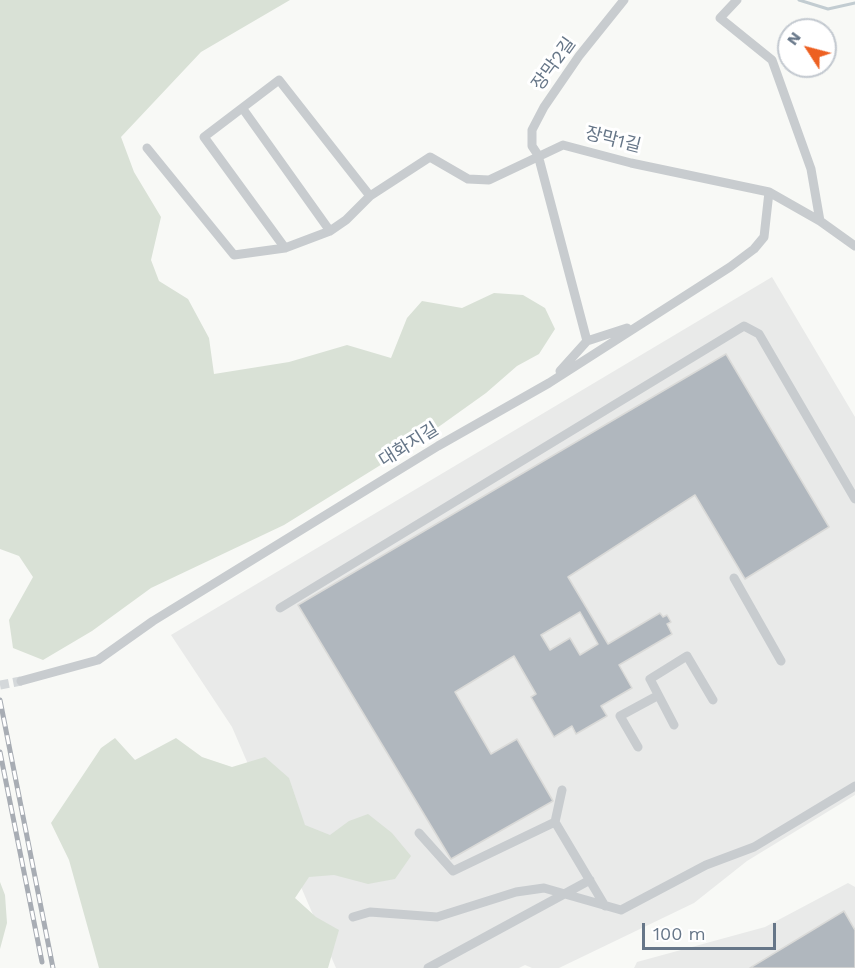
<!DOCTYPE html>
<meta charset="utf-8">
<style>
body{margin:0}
#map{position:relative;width:855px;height:968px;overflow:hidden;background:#f8f9f6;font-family:"Work Sans",sans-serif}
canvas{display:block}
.north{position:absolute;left:777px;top:18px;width:60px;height:60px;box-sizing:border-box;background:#fff;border:2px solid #c2c8cf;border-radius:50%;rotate:306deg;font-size:16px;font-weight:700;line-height:24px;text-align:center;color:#667688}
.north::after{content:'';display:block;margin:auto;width:21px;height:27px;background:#ed6021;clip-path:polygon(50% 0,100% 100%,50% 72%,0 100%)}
.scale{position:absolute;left:642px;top:923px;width:134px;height:27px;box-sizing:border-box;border:3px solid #667688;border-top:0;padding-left:8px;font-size:18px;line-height:21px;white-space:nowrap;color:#667688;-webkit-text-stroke:4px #fff;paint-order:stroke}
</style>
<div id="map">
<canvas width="855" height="968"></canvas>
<div class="north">N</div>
<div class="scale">100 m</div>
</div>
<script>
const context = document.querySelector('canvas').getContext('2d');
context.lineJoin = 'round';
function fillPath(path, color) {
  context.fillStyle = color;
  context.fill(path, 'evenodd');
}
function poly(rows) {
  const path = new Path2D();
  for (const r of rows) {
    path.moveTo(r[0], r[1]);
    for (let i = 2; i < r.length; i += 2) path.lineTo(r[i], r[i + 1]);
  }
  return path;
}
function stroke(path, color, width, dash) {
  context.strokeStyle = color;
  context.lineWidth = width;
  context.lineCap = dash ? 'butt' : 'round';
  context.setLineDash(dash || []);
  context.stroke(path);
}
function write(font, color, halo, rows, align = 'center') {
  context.font = font + ' "Work Sans","Noto Sans KR",sans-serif';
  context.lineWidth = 6;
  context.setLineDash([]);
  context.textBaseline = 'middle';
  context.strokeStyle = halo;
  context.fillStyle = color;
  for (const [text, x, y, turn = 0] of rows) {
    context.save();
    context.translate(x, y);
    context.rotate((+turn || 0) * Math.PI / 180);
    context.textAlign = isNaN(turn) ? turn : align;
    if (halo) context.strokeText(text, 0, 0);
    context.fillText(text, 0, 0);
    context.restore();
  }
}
const built = poly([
 [772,277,855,417,855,795,747,861,694,903,559,968,532,968,525,965,519,968,336,968,232,727,171,635],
 [848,883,855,887,855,968,634,968,637,962,765,927]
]);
const green = poly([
 [0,0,290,0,201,52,121,137,134,172,161,217,151,260,159,281,188,299,209,338,214,374,289,362,347,345,391,358,407,318,422,301,462,308,494,293,523,295,545,308,555,329,539,354,517,366,486,393,416,443,284,525,151,588,92,631,43,660,13,648,9,620,33,577,19,556,0,549],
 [115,738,135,760,176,738,202,757,232,767,265,757,289,778,305,825,330,835,349,821,368,814,392,833,411,856,395,879,368,884,334,875,309,877,295,898,316,917,339,930,328,968,99,968,69,860,51,823,101,748],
 [0,882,5,895,7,923,0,949]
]);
const stream = poly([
 [799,0,828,9,855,3]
]);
const building = poly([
 [726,354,829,527,745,579,695,495,568,577,608,644,660,613,663,617,667,615,671,622,667,624,672,634,619,665,632,688,601,706,607,716,576,734,572,726,554,737,531,697,536,694,514,656,455,692,491,754,517,739,553,801,451,859,298,605,726,354],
 [580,612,598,644,580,655,570,638,550,650,541,635,580,612],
 [844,911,855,930,855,968,750,968,844,911]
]);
const minorTunnel = poly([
 [0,685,21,681]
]);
const minor = poly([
 [737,0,720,18,772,60,811,169,820,221],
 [243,109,330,231],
 [147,148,234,255,285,248,330,231,346,220,370,196,430,157,468,179,489,180,563,145,631,163,769,192,820,221,855,246],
 [285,248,204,137,279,80,370,196],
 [587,341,538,155,532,146,532,130,544,107,579,56,624,0],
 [560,371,587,341,627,328],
 [734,578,781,661],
 [280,608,744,326,759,334,855,499],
 [21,681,98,660,153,621,438,446,549,383,730,267,754,249,764,237,769,192],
 [674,725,650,679,687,656,713,700],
 [638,747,620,716,657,696],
 [555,822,605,906],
 [419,833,453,871,555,822,562,790],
 [353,917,370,912,437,917,516,892,544,888,621,910,706,865,754,847,855,786],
 [428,968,590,880]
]);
const rail = poly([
 [0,700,53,968],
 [0,752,42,962]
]);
const streetNames = [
 ["장막2길",554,64,-54],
 ["장막1길",613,140,14],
 ["대화지길",409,445,-32]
];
fillPath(built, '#e9eae9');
fillPath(green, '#d9e1d6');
stroke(stream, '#c2ccd1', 3);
fillPath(building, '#b0b7be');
stroke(building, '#dadad8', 1.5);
stroke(minorTunnel, '#d4d8da', 9, [9, 4.5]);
stroke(minor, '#c8cccf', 9);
stroke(rail, '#a8adb4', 5);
stroke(rail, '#fff', 3, [9]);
write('18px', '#667688', '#fff', streetNames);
</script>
